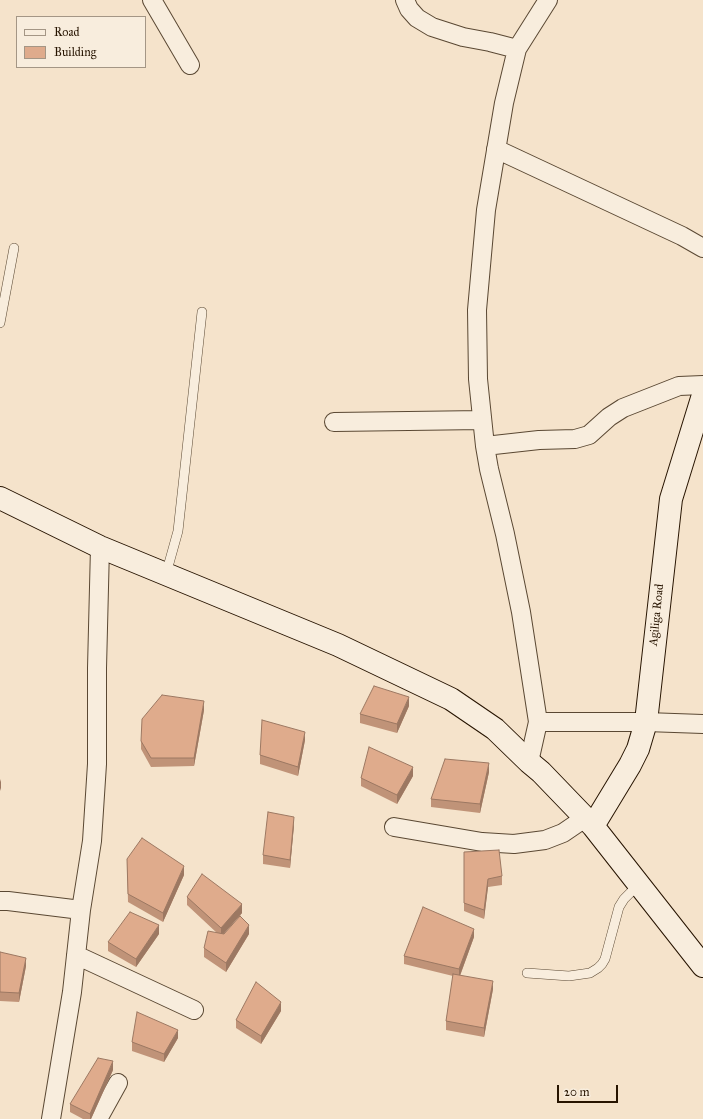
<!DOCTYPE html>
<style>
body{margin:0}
#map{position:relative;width:703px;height:1119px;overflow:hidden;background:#f5e3cb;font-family:"IM FELL Great Primer",serif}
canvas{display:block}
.legend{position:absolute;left:16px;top:16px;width:130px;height:52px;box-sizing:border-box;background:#f8eddd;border:1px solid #a49685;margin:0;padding:5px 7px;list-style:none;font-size:12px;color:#271400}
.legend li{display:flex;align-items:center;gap:8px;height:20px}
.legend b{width:20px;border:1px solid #a49685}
.scale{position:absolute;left:557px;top:1085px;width:61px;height:18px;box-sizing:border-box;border:2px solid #271400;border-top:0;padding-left:5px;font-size:12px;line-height:14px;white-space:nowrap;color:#271400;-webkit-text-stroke:3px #f8eddd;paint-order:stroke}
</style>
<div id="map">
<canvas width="703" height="1119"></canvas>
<ul class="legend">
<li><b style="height:5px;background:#f8eddd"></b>Road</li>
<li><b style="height:11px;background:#dfab8c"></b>Building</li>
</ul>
<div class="scale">20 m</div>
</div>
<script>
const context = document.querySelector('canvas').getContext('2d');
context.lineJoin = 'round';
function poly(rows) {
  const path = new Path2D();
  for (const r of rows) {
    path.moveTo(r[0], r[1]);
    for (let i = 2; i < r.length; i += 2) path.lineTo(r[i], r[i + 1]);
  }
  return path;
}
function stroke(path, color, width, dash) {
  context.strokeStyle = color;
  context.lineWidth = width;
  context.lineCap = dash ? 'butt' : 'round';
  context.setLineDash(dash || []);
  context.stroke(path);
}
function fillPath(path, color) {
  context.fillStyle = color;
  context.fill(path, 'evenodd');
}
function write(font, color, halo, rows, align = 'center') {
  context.font = font + ' "IM FELL Great Primer",serif';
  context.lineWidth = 4;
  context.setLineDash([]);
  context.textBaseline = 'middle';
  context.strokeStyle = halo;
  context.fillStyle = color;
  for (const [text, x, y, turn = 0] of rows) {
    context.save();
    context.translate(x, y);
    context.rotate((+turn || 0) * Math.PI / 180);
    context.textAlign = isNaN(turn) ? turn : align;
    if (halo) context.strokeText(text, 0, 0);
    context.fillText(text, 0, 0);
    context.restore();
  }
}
const lane = poly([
 [0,323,14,248],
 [166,574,178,531,202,312],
 [527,973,569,976,590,973,598,968,602,964,605,959,619,907,624,899,639,884]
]);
const street = poly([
 [152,0,190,65],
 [405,0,409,9,417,18,432,27,463,37,490,42,517,49],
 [496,149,682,236,703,248],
 [334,422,482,420],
 [485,446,539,440,575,439,589,435,609,417,623,408,679,386,703,385],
 [538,722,646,722,703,724],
 [529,762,538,722,521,612,505,534,489,469,485,446,478,379,477,310,486,210,504,103,517,49,548,0],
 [394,827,482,842,514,844,545,840,563,833,585,818],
 [0,901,8,901,81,910],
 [76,955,194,1010],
 [51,1119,72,992,81,910,92,841,97,764,97,668,100,547],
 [98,1119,118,1083]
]);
const secondary = poly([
 [0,498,100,547,338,645,451,699,495,729,529,762,541,772,593,826,703,966],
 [593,826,630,765,638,749,646,722,671,499,703,395]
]);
const wall = poly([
 [409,706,397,733,360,723,360,714],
 [204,710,194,766,151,767,141,749,141,741],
 [305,740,298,776,260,764,260,755],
 [489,772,480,813,431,807,431,799],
 [413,776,397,804,361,786,361,778],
 [294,825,290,868,263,864,263,855],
 [464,852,502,876,502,885,488,887,484,919,464,911],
 [127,859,184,875,163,922,128,902],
 [187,897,242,913,223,934,249,934,226,972,204,957,204,948,217,933,187,905],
 [159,934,136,967,108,951,108,942],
 [474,937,460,976,493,989,484,1037,446,1030,446,1021,453,976,404,964,404,956],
 [0,952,26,966,19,1002,0,1001],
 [281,1011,261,1044,236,1028,236,1020],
 [178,1038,164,1062,132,1051,132,1042],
 [113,1070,91,1119,83,1119,70,1112,70,1104]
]);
const shadedWall = poly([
 [409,697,409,706,397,733,397,724],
 [204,701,204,710,194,766,194,758],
 [305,732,305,740,298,776,298,767],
 [489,763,489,772,480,813,480,804],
 [413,767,413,776,397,804,397,795],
 [1,779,1,788,0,791,0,782],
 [294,817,294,825,290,868,290,860],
 [184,866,184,875,163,922,163,913],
 [488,879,488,887,484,919,484,910],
 [242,904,242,913,221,937,221,928],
 [159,925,159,934,136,967,136,959],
 [249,925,249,934,226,972,226,963],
 [474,929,474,937,459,978,459,969],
 [26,958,26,966,19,1002,19,993],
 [493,981,493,989,484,1037,484,1028],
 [281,1002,281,1011,261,1044,261,1036],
 [178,1030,178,1038,164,1062,164,1054],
 [113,1061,113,1070,91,1119,90,1119,90,1114]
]);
const building = poly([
 [374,686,409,697,397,724,360,714,374,686],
 [162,695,204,701,194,758,151,758,141,741,142,719,162,695],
 [262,720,305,732,298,767,260,755,262,720],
 [369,747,413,767,397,795,361,778,369,747],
 [445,759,489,763,480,804,431,799,445,759],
 [268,812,294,817,290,860,263,855,268,812],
 [142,838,184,866,163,913,128,894,127,859,142,838],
 [499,850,502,876,488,879,484,910,464,903,464,852,499,850],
 [202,874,242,904,221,928,187,897,202,874],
 [423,907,474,929,459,969,404,956,423,907],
 [130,912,159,925,136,959,108,942,130,912],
 [240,916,249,925,226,963,204,948,208,931,224,934,240,916],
 [0,952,26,958,19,993,0,992,0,952],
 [453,974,493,981,484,1028,446,1021,453,974],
 [256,982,281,1002,261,1036,236,1020,256,982],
 [137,1012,178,1030,164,1054,132,1042,137,1012],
 [98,1058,113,1061,90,1114,70,1104,98,1058]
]);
const streetNames = [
 ["Agiliga Road",657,615,-84]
];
stroke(lane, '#5a4833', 10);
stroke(street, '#5a4833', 20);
stroke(secondary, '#271400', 24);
stroke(lane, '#f8eddd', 9);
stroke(street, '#f8eddd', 18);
stroke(secondary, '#f8eddd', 22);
fillPath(wall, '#c09378');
fillPath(shadedWall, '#9c7862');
fillPath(building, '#dfab8c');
stroke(building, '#9c7862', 1);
write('12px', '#271400', '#f8eddd', streetNames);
</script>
